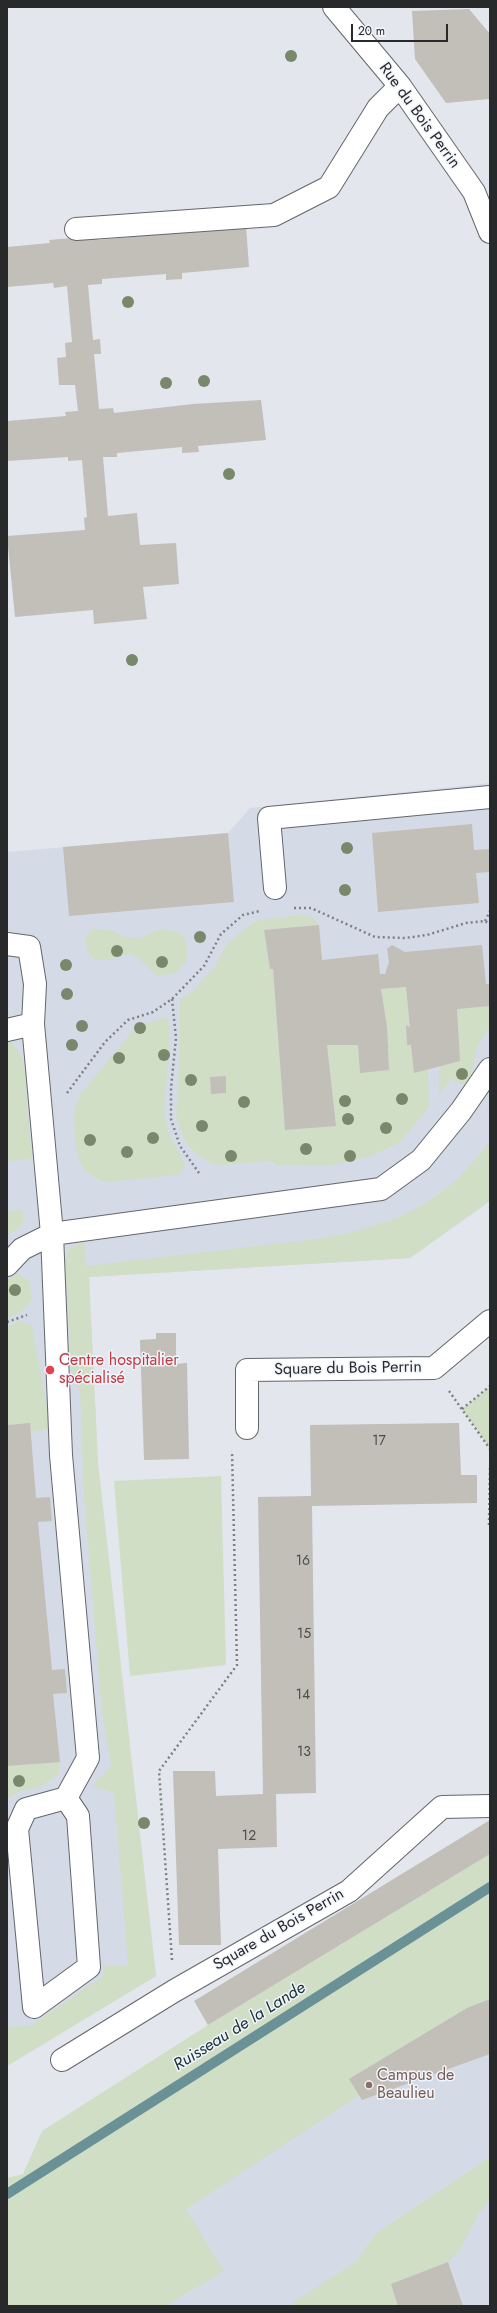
<!DOCTYPE html>
<meta charset="utf-8">
<style>
body{margin:0}
#map{position:relative;width:497px;height:2313px;overflow:hidden;background:#e3e6ec;font-family:Jost,sans-serif}
canvas{display:block}
.frame{position:absolute;inset:0;border:8px solid #27292b;pointer-events:none}
.scale{position:absolute;left:351px;top:24px;width:97px;height:18px;box-sizing:border-box;border:2px solid #27292b;border-top:0;padding-left:5px;font-size:12px;line-height:14px;white-space:nowrap;color:#27292b;-webkit-text-stroke:3px #f1f4fa;paint-order:stroke}
</style>
<div id="map">
<canvas width="497" height="2313"></canvas>
<div class="frame"></div>
<div class="scale">20 m</div>
</div>
<script>
const context = document.querySelector('canvas').getContext('2d');
context.lineJoin = 'round';
function fillPath(path, color) {
  context.fillStyle = color;
  context.fill(path, 'evenodd');
}
function poly(rows) {
  const path = new Path2D();
  for (const r of rows) {
    path.moveTo(r[0], r[1]);
    for (let i = 2; i < r.length; i += 2) path.lineTo(r[i], r[i + 1]);
  }
  return path;
}
function stroke(path, color, width, dash) {
  context.strokeStyle = color;
  context.lineWidth = width;
  context.lineCap = dash ? 'butt' : 'round';
  context.setLineDash(dash || []);
  context.stroke(path);
}
function write(font, color, halo, rows, align = 'center') {
  context.font = font + ' Jost,sans-serif';
  context.lineWidth = 3;
  context.setLineDash([]);
  context.textBaseline = 'middle';
  context.strokeStyle = halo;
  context.fillStyle = color;
  for (const [text, x, y, turn = 0] of rows) {
    context.save();
    context.translate(x, y);
    context.rotate((+turn || 0) * Math.PI / 180);
    context.textAlign = isNaN(turn) ? turn : align;
    if (halo) context.strokeText(text, 0, 0);
    context.fillText(text, 0, 0);
    context.restore();
  }
}
const built = poly([
 [490,783,490,1201,410,1258,89,1277,98,1463,156,1976,7,2066,7,852,228,833,250,808],
 [490,1939,490,2306,7,2306,7,2230]
]);
const green = poly([
 [299,915,314,918,319,925,264,930,270,969,273,969,285,1130,336,1126,327,1045,358,1045,360,1072,389,1070,381,989,406,987,410,1027,406,1025,407,1045,411,1045,428,1069,429,1107,398,1144,368,1157,328,1166,275,1165,274,1161,222,1165,214,1164,197,1155,185,1141,176,1118,180,1039,180,999,191,993,214,968,227,944,254,921],
 [93,929,111,930,124,937,139,938,160,929,179,932,185,939,187,947,186,963,173,974,157,976,138,958,130,954,117,956,112,960,96,960,89,954,86,943,86,937],
 [490,1006,490,1028,486,1031,477,1048,470,1079,466,1086,451,1079,439,1095,439,1066,460,1060,457,1009],
 [168,1017,170,1040,164,1111,168,1131,185,1164,182,1171,178,1175,108,1182,100,1180,86,1172,79,1161,75,1142,74,1110,80,1095,137,1026],
 [7,1041,12,1043,19,1052,24,1064,32,1159,7,1161],
 [490,1142,490,1201,410,1258,89,1277,98,1463,156,1976,7,2066,7,2027,32,2025,103,1976,103,1965,128,1965,114,1793,92,1786,111,1767,102,1712,84,1496,80,1392,71,1370,65,1260,68,1250,80,1242,85,1243,86,1266,324,1238,357,1231,400,1217,429,1201,458,1179],
 [22,1210,24,1221,22,1225,7,1236,7,1211],
 [18,1273,30,1282,32,1300,21,1312,7,1319,7,1280],
 [20,1321,32,1325,51,1429,30,1432,29,1423,7,1425,7,1326],
 [490,1386,490,1449,462,1409],
 [221,1476,226,1665,130,1676,114,1481],
 [60,1762,59,1774,40,1787,19,1792,7,1799,7,1766],
 [490,1854,490,1999,467,2008,350,2079,360,2095,186,2209,224,2271,169,2304,169,2306,7,2306,7,2178,23,2174,42,2131,208,2025],
 [490,2157,490,2200,479,2213,459,2252,448,2262,391,2284,398,2306,288,2306,357,2261,375,2234]
]);
const stream = poly([
 [7,2194,490,1887]
]);
const building = poly([
 [469,9,490,34,490,99,446,103,415,59,412,11],
 [246,226,249,267,182,273,182,279,166,280,166,274,102,279,102,284,88,285,93,340,100,339,101,354,94,354,99,409,113,408,114,413,193,404,261,400,266,440,198,446,199,452,182,453,182,447,117,453,117,457,103,457,108,516,137,513,140,545,176,543,179,584,143,587,147,619,94,624,93,610,15,617,7,536,85,530,84,518,87,517,82,460,68,461,68,457,7,461,7,421,66,416,65,412,78,411,75,385,59,385,57,358,66,357,65,343,72,342,67,286,54,288,53,283,7,287,7,247,50,243,49,240,98,236,98,240],
 [472,824,474,850,490,849,490,872,476,873,479,903,378,912,372,833],
 [228,833,234,902,69,916,63,847],
 [319,925,322,960,378,954,380,974,385,974,389,962,387,949,392,945,405,952,482,945,486,984,490,984,490,1006,457,1009,460,1061,414,1073,411,1045,407,1045,406,1025,410,1027,406,987,381,989,387,1027,389,1070,360,1073,358,1045,327,1045,336,1126,285,1130,273,969,270,969,264,930],
 [226,1076,226,1093,211,1094,210,1077],
 [156,1333,176,1333,176,1364,187,1363,189,1459,144,1460,140,1340,156,1339],
 [30,1423,36,1498,50,1497,52,1521,38,1522,52,1670,65,1669,67,1693,53,1694,60,1762,7,1766,7,1425],
 [459,1423,461,1475,477,1475,477,1503,312,1506,316,1793,276,1794,277,1847,218,1849,221,1945,179,1945,173,1771,215,1771,216,1796,263,1794,258,1497,311,1496,310,1425],
 [490,1820,490,1854,208,2025,194,2001],
 [490,1999,490,2054,362,2100,349,2079,467,2008],
 [448,2262,463,2306,398,2306,391,2284]
]);
const path = poly([
 [294,908,311,908,375,937,405,938,427,935,466,923,485,921,490,924],
 [485,921,490,911],
 [172,999,176,1038,171,1088,171,1119,180,1146,199,1173],
 [67,1093,105,1042,128,1020,153,1012,172,999,204,966,221,934,243,915,260,911],
 [7,1322,27,1315],
 [449,1391,490,1449],
 [462,1409,490,1386],
 [489,1525,490,1466],
 [172,1960,159,1771,237,1665,232,1451]
]);
const minor = poly([
 [334,7,400,86,474,192,490,232],
 [76,229,274,215,329,187,378,108,400,86],
 [275,888,269,818,490,797],
 [7,944,29,947,35,984,33,1024,52,1234,61,1455,88,1758,66,1798,26,1809,17,1829,34,2007,89,1967,78,1816,66,1798],
 [7,1030,33,1024],
 [7,1265,22,1249,52,1234,381,1189,421,1160,461,1111,490,1069],
 [247,1428,247,1370,434,1368,490,1321],
 [62,2060,174,1991,349,1891,442,1807,490,1806]
]);
const trees = [
 [291,56],
 [128,302],
 [204,381],
 [166,383],
 [229,474],
 [132,660],
 [347,848],
 [345,890],
 [200,937],
 [117,951],
 [162,962],
 [66,965],
 [67,994],
 [82,1026],
 [140,1028],
 [72,1045],
 [164,1055],
 [119,1058],
 [462,1074],
 [191,1080],
 [402,1099],
 [345,1101],
 [244,1102],
 [348,1119],
 [202,1126],
 [386,1128],
 [153,1138],
 [90,1140],
 [306,1149],
 [127,1152],
 [231,1156],
 [350,1156],
 [15,1290],
 [19,1781],
 [144,1823]
];
const markers = [
 [50,1370,5,"#e0444e"],
 [369,2085,4,"#8d6e63"]
];
const numberNames = [
 ["17",379,1442],
 ["16",303,1562],
 ["15",304,1635],
 ["14",303,1696],
 ["13",304,1753],
 ["12",249,1837]
];
const streetNames = [
 ["Rue du Bois Perrin",419,116,54],
 ["Square du Bois Perrin",348,1369,-1],
 ["Square du Bois Perrin",279,1930,-30]
];
const healthNames = [
 ["Centre hospitalier",59,1361],
 ["spécialisé",59,1379]
];
const educationNames = [
 ["Campus de",377,2076],
 ["Beaulieu",377,2094]
];
const waterNames = [
 ["Ruisseau de la Lande",240,2027,-32]
];
fillPath(built, '#d4dbe7');
fillPath(green, '#d0dec6');
stroke(stream, '#6a9195', 10);
fillPath(building, '#c2beb8');
stroke(minor, '#63666b', 24);
stroke(path, '#7e8084', 2.5, [2, 3]);
stroke(minor, '#fff', 22);
context.fillStyle = '#79886b';
for (const [x, y] of trees) {
  context.beginPath();
  context.arc(x, y, 6, 0, 2 * Math.PI);
  context.fill();
}
for (const [x, y, r, color] of markers) {
  const dot = new Path2D();
  dot.arc(x, y, r, 0, 2 * Math.PI);
  context.fillStyle = color;
  context.fill(dot);
  stroke(dot, '#f1f4fa', 1.5);
}
write('14px', '#4e4e4e', null, numberNames);
write('16px', '#27292b', '#f1f4fa', streetNames);
write('16px', '#be3a42', '#f1f4fa', healthNames, 'left');
write('16px', '#785e54', '#f1f4fa', educationNames, 'left');
write('italic 17px', '#143134', '#f1f4fa', waterNames);
</script>
